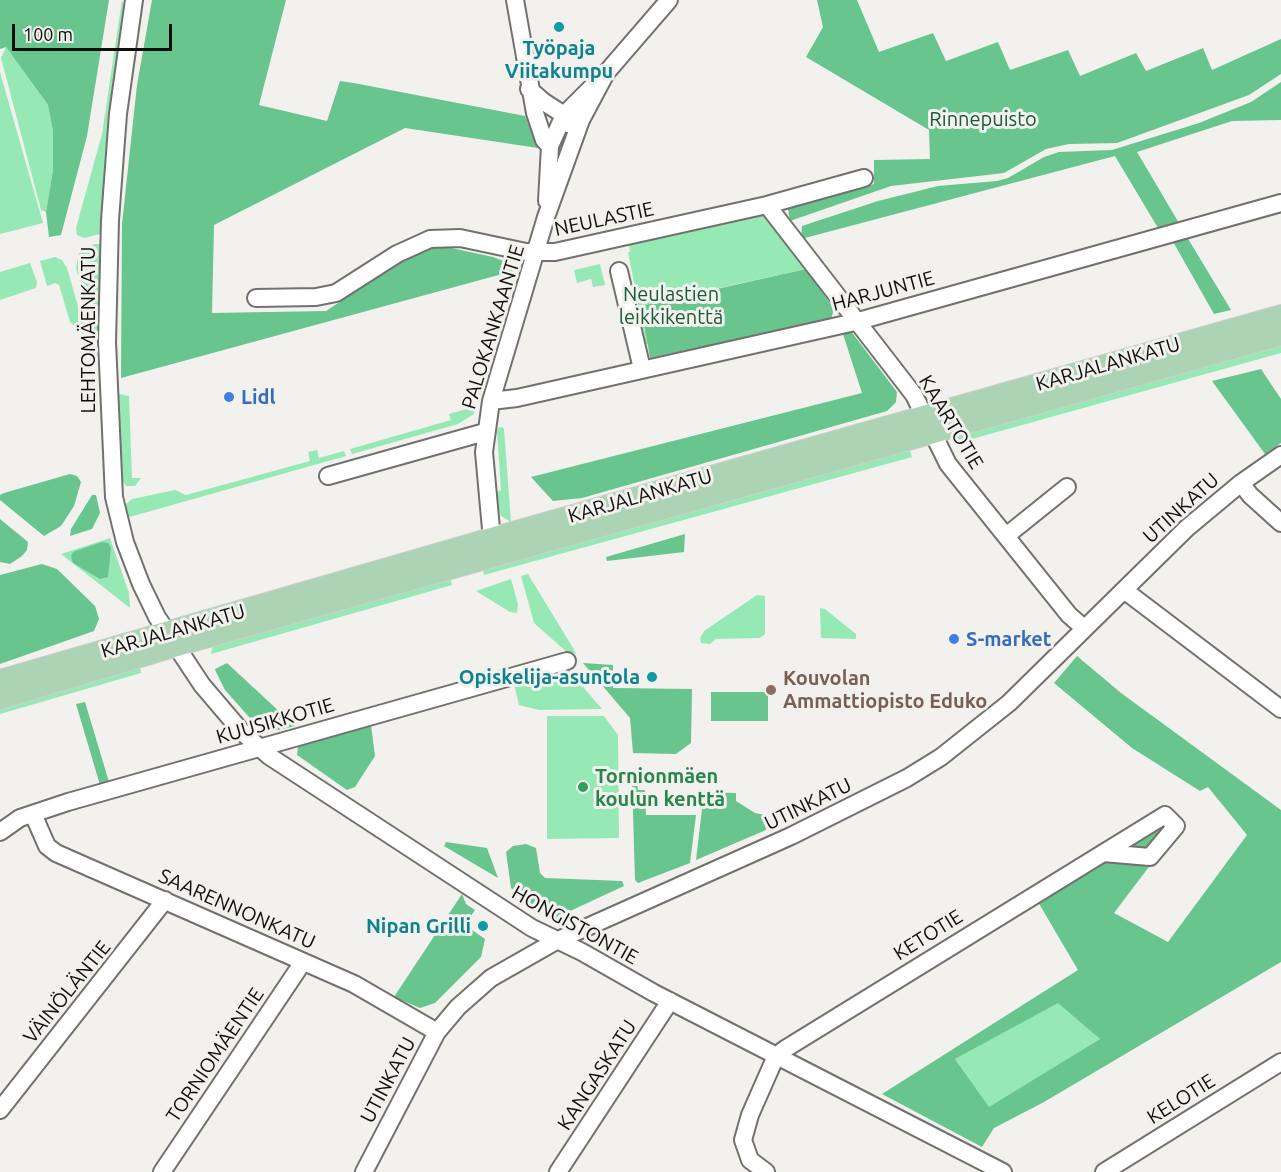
<!DOCTYPE html>
<meta charset="utf-8">
<style>
body{margin:0}
#map{position:relative;width:1281px;height:1172px;overflow:hidden;background:#f3f1ed;font-family:Ubuntu,sans-serif}
canvas{display:block}
.scale{position:absolute;left:12px;top:24px;width:160px;height:27px;box-sizing:border-box;border:3px solid #0e0e0c;border-top:0;padding-left:8px;font-size:18px;line-height:21px;white-space:nowrap;color:#0e0e0c;-webkit-text-stroke:4px #f3f1ed;paint-order:stroke}
</style>
<div id="map">
<canvas width="1281" height="1172"></canvas>
<div class="scale">100 m</div>
</div>
<script>
const context = document.querySelector('canvas').getContext('2d');
context.lineJoin = 'round';
function fillPath(path, color) {
  context.fillStyle = color;
  context.fill(path, 'evenodd');
}
function poly(rows) {
  const path = new Path2D();
  for (const r of rows) {
    path.moveTo(r[0], r[1]);
    for (let i = 2; i < r.length; i += 2) path.lineTo(r[i], r[i + 1]);
  }
  return path;
}
function stroke(path, color, width, dash) {
  context.strokeStyle = color;
  context.lineWidth = width;
  context.lineCap = dash ? 'butt' : 'round';
  context.setLineDash(dash || []);
  context.stroke(path);
}
function write(font, color, halo, rows, align = 'center') {
  context.font = font + ' Ubuntu,sans-serif';
  context.lineWidth = 6;
  context.setLineDash([]);
  context.textBaseline = 'middle';
  context.strokeStyle = halo;
  context.fillStyle = color;
  for (const [text, x, y, turn = 0] of rows) {
    context.save();
    context.translate(x, y);
    context.rotate((+turn || 0) * Math.PI / 180);
    context.textAlign = isNaN(turn) ? turn : align;
    if (halo) context.strokeText(text, 0, 0);
    context.fillText(text, 0, 0);
    context.restore();
  }
}
const green = poly([
 [122,0,124,7,107,137,100,234,84,238,77,235,76,228,102,134],
 [6,47,48,105,53,131,53,170,46,212,41,210,1,58],
 [0,72,43,223,0,234],
 [765,215,806,269,701,292,710,332,646,344,628,252,630,252,629,243],
 [94,244,100,244,98,334,95,334,76,268,79,253],
 [55,257,62,260,67,268,86,334,84,335,70,322,59,285,55,283,47,286,40,261],
 [30,263,37,282,36,288,0,300,0,272],
 [600,264,605,285,593,287,591,279,577,283,574,270],
 [1281,344,1281,353,954,444,953,433],
 [119,394,129,396,132,478,141,478,135,486,126,486,121,478],
 [470,408,475,409,474,414,458,424,352,454,350,449,451,420,449,414],
 [502,427,504,429,511,522,501,516,498,508,497,492,501,490,497,432,498,428],
 [909,448,912,457,484,575,482,568],
 [317,450,319,458,344,451,346,456,126,518,125,505,132,499,175,490,186,495,310,461,308,452],
 [110,538,129,593,130,608,61,554],
 [528,574,576,653,570,655,534,623,521,576],
 [450,578,452,585,211,654,213,646],
 [511,579,518,604,517,613,510,612,476,591],
 [757,595,765,596,765,634,760,638,716,639,710,644,701,643,700,638,704,631],
 [820,608,825,609,856,634,856,639,821,638],
 [140,667,141,673,0,714,0,707],
 [567,668,602,709,539,710,519,705,514,684],
 [547,716,604,716,618,735,619,838,547,839],
 [1058,1002,1100,1039,989,1108,955,1059]
]);
const forest = poly([
 [0,0,109,0,87,136,61,235,49,237,46,212,53,170,53,131,48,105,6,47,0,49],
 [152,0,286,0,259,105,327,121,340,81,354,83,525,116,538,148,405,128,214,225,212,313,326,311,408,257,429,247,447,247,493,257,514,265,517,270,121,378,122,224,137,85],
 [817,0,857,0,879,52,933,33,946,61,998,42,1010,70,1068,50,1080,76,1136,53,1146,71,1203,48,1212,70,1281,39,1281,74,1249,95,1117,143,1069,144,1046,149,1004,173,891,186,790,221,788,209,874,184,874,160,930,159,929,130,806,57,823,27],
 [1281,82,1281,120,1232,121,1137,152,1179,223,1158,228,1115,156,801,239,802,226,878,201,938,186,997,181,1008,178,1044,157,1059,152,1112,150,1199,123,1251,102],
 [1187,237,1231,310,1214,314,1172,240],
 [806,269,834,309,831,319,650,358,641,306],
 [850,330,897,392,896,402,887,411,582,498,553,501,531,477,862,393,842,331],
 [1261,369,1281,399,1281,443,1265,454,1212,381],
 [70,474,77,476,81,482,74,506,61,526,44,536,0,500,0,495,4,493],
 [92,495,96,495,100,513,92,529,70,536,71,529],
 [0,519,28,542,27,550,22,556,10,564,0,562],
 [685,534,684,552,607,561,606,557],
 [102,542,108,543,111,548,108,577,100,579,73,563,71,556,73,552],
 [42,564,57,569,95,606,99,619,94,631,0,664,0,575],
 [1077,656,1121,693,1281,810,1281,962,1044,1102,994,1128,982,1147,882,1094,1078,970,1038,902,1164,827,1173,835,1114,913,1168,942,1247,835,1208,787,1200,791,1132,748,1054,683],
 [1058,1003,1100,1039,989,1107,955,1059],
 [227,663,295,726,274,731,258,727,225,690,216,672,215,669],
 [583,663,613,665,613,688,692,689,691,743,676,754,633,753,630,718],
 [711,692,768,692,768,721,711,721],
 [85,702,109,782,100,785,76,704],
 [371,725,375,756,355,787,347,790,297,755,298,747,303,744],
 [632,779,637,779,638,790,645,790,646,815,696,815,690,863,638,883,635,880],
 [704,792,736,793,736,801,755,813,765,815,766,830,696,860],
 [446,842,487,848,498,878,444,846],
 [526,844,536,848,540,873,545,878,622,881,624,886,555,918,549,917,511,888,506,852,513,846],
 [462,894,466,904,475,910,465,925,485,939,481,957,435,1003,420,1008,394,997]
]);
const minor = poly([
 [134,0,118,114,110,220,107,342,114,497,125,542,141,584,157,617,202,685,242,732,269,756,532,928,582,952,654,993,1003,1172],
 [515,0,535,113,544,140,550,146],
 [529,89,544,102,564,115,568,124],
 [547,201,550,146,564,115,606,73,669,0],
 [767,205,914,395,948,464,1069,615,1084,628],
 [619,271,642,369],
 [256,298,316,297,336,293,397,254,430,239,460,238,526,252,555,252,767,205,864,178],
 [491,401,517,398,855,322,1281,203],
 [328,476,485,432],
 [1241,483,1250,495,1281,523],
 [1006,536,1067,487],
 [493,551,484,452,491,401,546,217,581,120,606,73],
 [1124,590,1281,709],
 [33,814,47,846,56,853,354,984,437,1032],
 [0,832,20,818,68,802,567,661],
 [0,1110,165,900],
 [162,1172,303,962],
 [364,1172,437,1032,458,1007,491,978,556,941,791,836,907,778,941,757,1009,703,1187,528,1241,483,1281,455],
 [558,1172,670,1001],
 [766,1172,750,1160,743,1140,750,1115,776,1056,785,1049,1165,815,1176,826,1150,857,1103,853],
 [1104,1172,1281,1062]
]);
const major = poly([
 [0,680,491,538,1281,315],
 [0,699,177,646,1281,335]
]);
const markers = [
 [559,27,6,"#0f9aa8"],
 [229,397,6,"#3f7fe0"],
 [954,639,6,"#3f7fe0"],
 [652,677,6,"#0f9aa8"],
 [771,690,6,"#8d6e63"],
 [583,787,6,"#2e9e5b"],
 [483,926,6,"#0f9aa8"]
];
const cultureNames = [
 ["Työpaja",559,48,"center"],
 ["Viitakumpu",559,71,"center"],
 ["Opiskelija-asuntola",640,677],
 ["Nipan Grilli",471,926]
];
const parkNames = [
 ["Rinnepuisto",983,119],
 ["Neulastien",671,294],
 ["leikkikenttä",671,317]
];
const streetNames = [
 ["NEULASTIE",604,219,-12],
 ["HARJUNTIE",883,291,-15],
 ["PALOKANKAANTIE",493,327,-73],
 ["LEHTOMÄENKATU",88,330,-90],
 ["KARJALANKATU",1108,364,-16],
 ["KAARTOTIE",951,422,59],
 ["KARJALANKATU",640,496,-16],
 ["UTINKATU",1181,508,-42],
 ["KARJALANKATU",173,631,-16],
 ["KUUSIKKOTIE",275,721,-16],
 ["UTINKATU",808,804,-26],
 ["SAARENNONKATU",237,909,24],
 ["HONGISTONTIE",575,925,29],
 ["KETOTIE",928,935,-32],
 ["VÄINÖLÄNTIE",67,992,-51],
 ["TORNIOMÄENTIE",215,1055,-56],
 ["KANGASKATU",597,1075,-57],
 ["UTINKATU",388,1080,-62],
 ["KELOTIE",1181,1099,-32]
];
const shopNames = [
 ["Lidl",241,397],
 ["S-market",966,639]
];
const educationNames = [
 ["Kouvolan",783,678],
 ["Ammattiopisto Eduko",783,701]
];
const leisureNames = [
 ["Tornionmäen",595,776],
 ["koulun kenttä",595,799]
];
fillPath(green, '#96e9b5');
fillPath(forest, '#67c58d');
stroke(minor, '#72716d', 20);
stroke(major, '#cfcfce', 22);
stroke(minor, '#fff', 16);
stroke(major, '#acd4b4', 20);
for (const [x, y, r, color] of markers) {
  const dot = new Path2D();
  dot.arc(x, y, r, 0, 2 * Math.PI);
  context.fillStyle = color;
  context.fill(dot);
  stroke(dot, '#f3f1ed', 2);
}
write('bold 20px', '#0d838f', '#f3f1ed', cultureNames, 'right');
write('20px', '#155b37', '#f3f1ed', parkNames);
write('20px', '#0e0e0c', '#f3f1ed', streetNames);
write('bold 20px', '#366cbe', '#f3f1ed', shopNames, 'left');
write('bold 20px', '#785e54', '#f3f1ed', educationNames, 'left');
write('bold 20px', '#27864d', '#f3f1ed', leisureNames, 'left');
</script>
